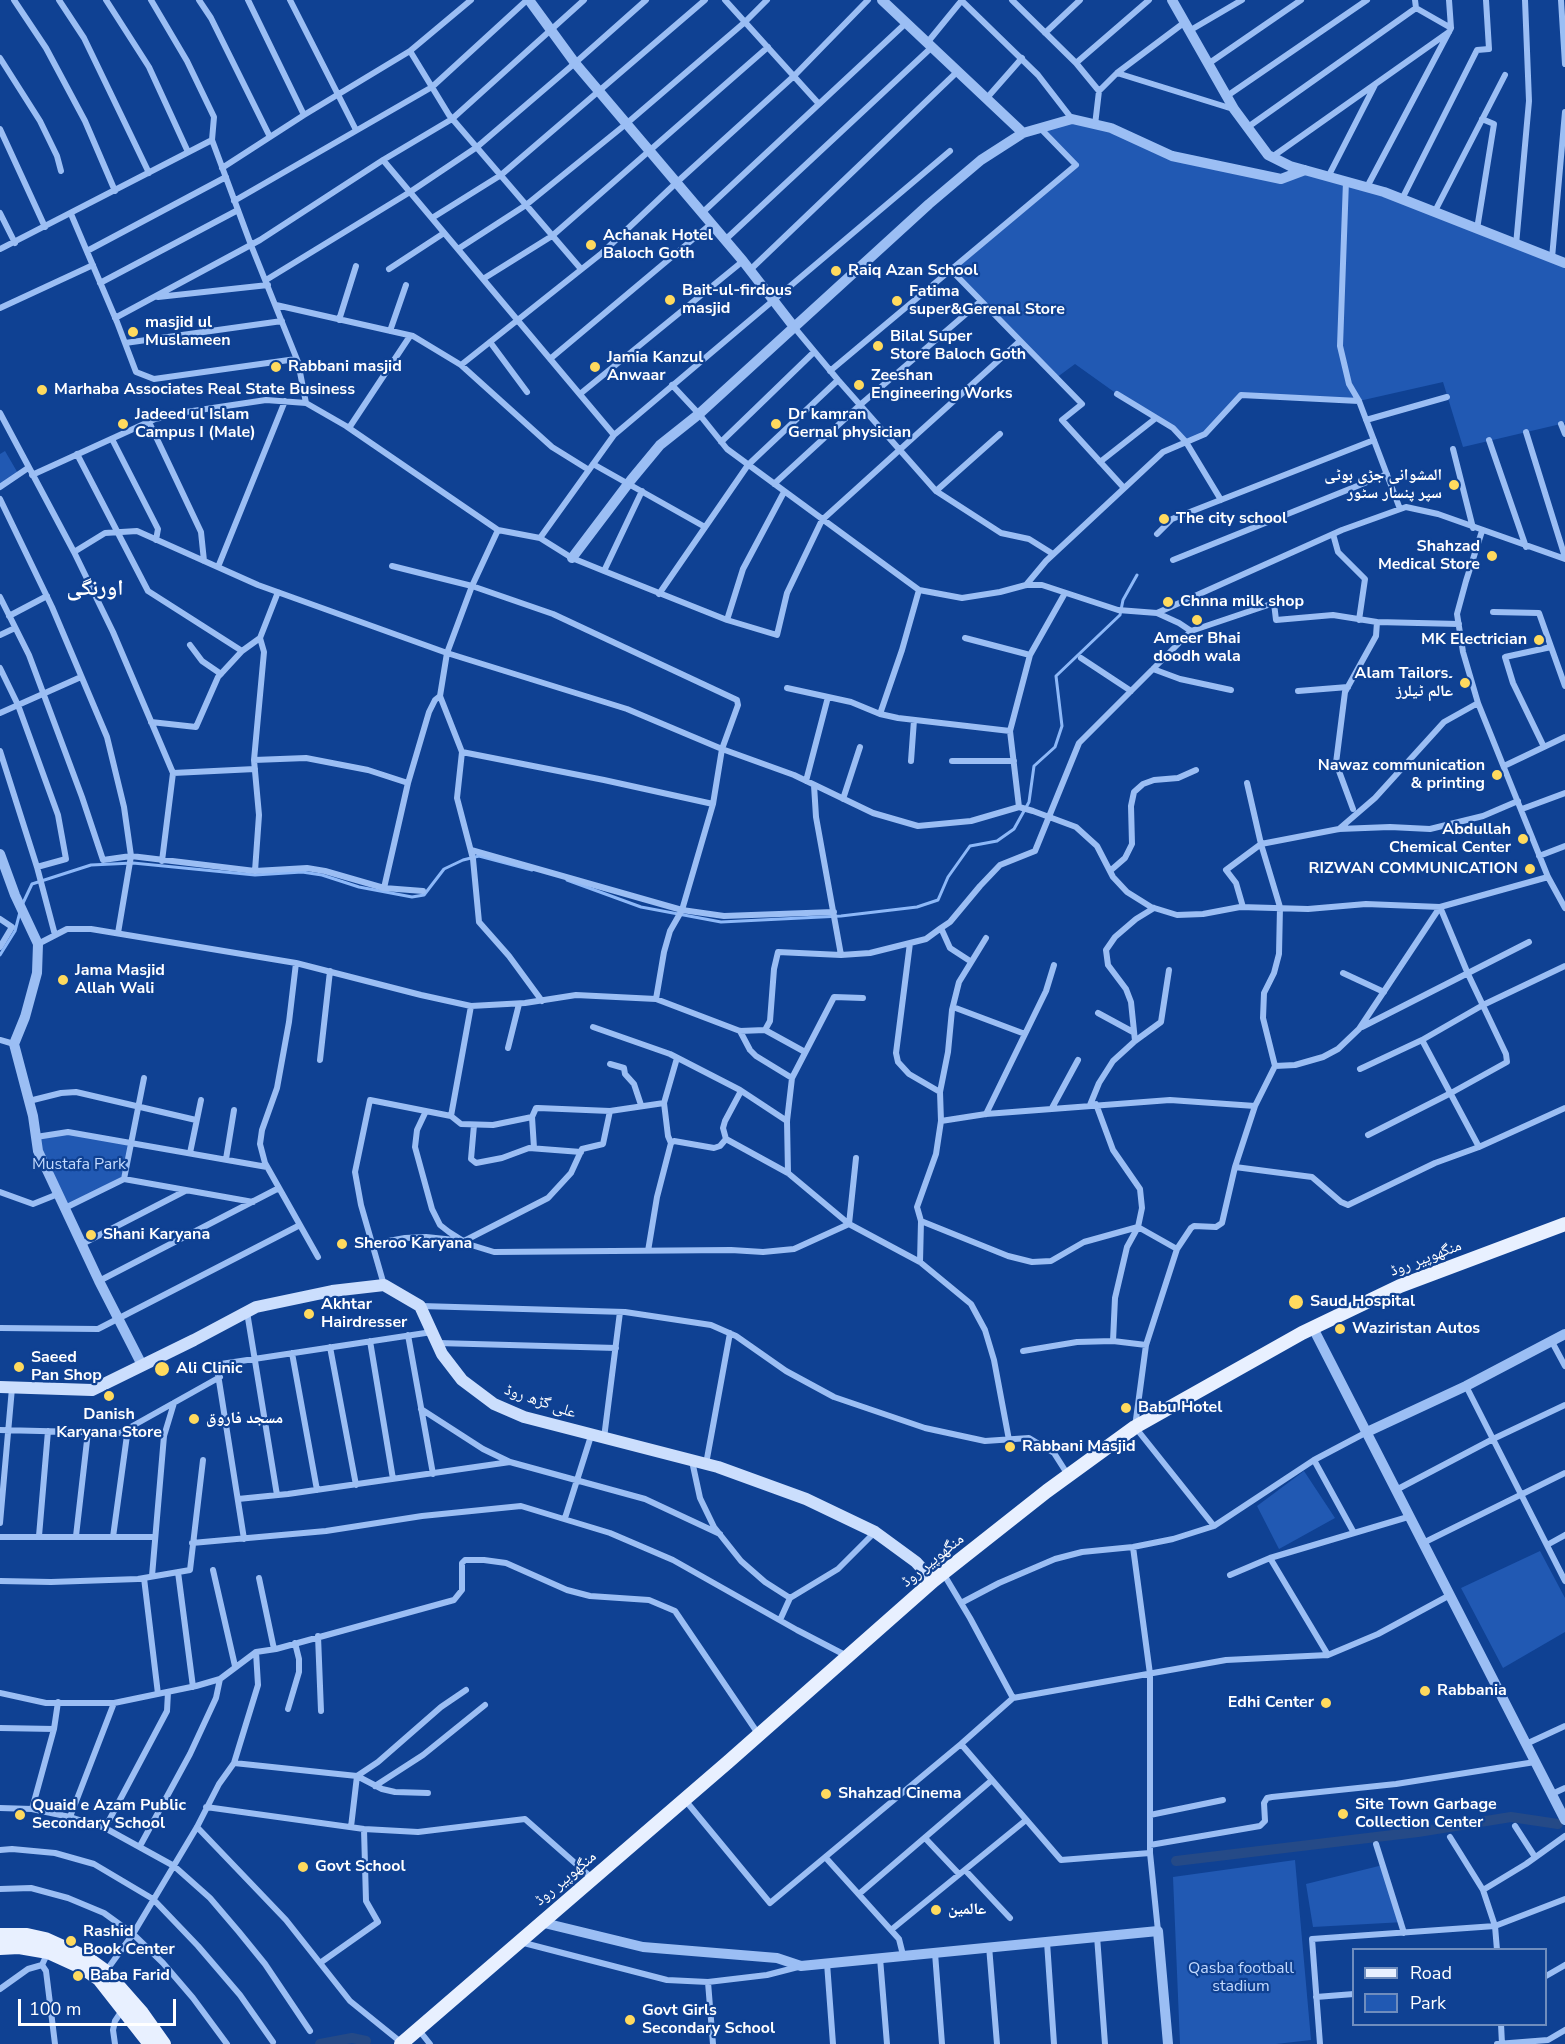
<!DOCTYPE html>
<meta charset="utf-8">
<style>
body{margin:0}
#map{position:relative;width:1565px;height:2044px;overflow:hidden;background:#0f4193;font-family:"Nunito Sans",sans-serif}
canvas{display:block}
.legend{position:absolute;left:1352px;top:1948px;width:195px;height:78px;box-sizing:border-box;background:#0f4193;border:2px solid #6f8dbe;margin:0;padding:8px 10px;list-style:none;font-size:18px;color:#fff}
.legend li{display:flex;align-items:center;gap:12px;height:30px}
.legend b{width:30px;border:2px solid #6f8dbe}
.scale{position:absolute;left:18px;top:1999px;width:158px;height:27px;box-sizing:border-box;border:3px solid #fff;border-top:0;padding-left:8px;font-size:18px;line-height:21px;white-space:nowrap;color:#fff;-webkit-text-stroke:4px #0f4193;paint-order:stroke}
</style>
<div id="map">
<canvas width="1565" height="2044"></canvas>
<ul class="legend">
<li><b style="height:8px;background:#e8f0ff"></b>Road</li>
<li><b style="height:16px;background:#2159b3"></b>Park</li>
</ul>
<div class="scale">100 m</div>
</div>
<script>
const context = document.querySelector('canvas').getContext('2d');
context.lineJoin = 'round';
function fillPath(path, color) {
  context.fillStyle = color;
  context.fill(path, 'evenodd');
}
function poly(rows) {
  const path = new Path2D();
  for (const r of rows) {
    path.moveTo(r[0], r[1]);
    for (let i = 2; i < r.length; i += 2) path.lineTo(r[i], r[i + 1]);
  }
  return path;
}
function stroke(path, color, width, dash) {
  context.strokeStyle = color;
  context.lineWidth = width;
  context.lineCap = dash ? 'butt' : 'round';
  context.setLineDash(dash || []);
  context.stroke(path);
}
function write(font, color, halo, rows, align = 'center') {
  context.font = font + ' "Nunito Sans","Noto Naskh Arabic",sans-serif';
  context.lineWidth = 4.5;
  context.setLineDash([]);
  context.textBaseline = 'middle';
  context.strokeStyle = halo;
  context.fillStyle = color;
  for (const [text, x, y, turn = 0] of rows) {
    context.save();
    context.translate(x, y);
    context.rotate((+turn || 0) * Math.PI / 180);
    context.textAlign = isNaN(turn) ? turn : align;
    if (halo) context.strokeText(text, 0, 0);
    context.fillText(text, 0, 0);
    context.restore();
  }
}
const green = poly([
 [1072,120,1111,128,1173,157,1281,180,1305,171,1384,192,1565,264,1565,423,1463,447,1443,382,1359,401,1242,395,1205,435,1187,442,1174,428,1117,394,1075,364,1056,378,951,270,1076,165,1040,128],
 [5,451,19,475,0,485,0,454],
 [68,1132,131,1142,124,1179,65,1208,36,1137],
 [1304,1471,1335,1518,1279,1549,1257,1506],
 [1540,1551,1565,1598,1565,1632,1503,1668,1461,1588],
 [1295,1860,1311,2040,1276,2044,1180,2044,1173,1877],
 [1383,1865,1404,1922,1313,1927,1306,1884]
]);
const stream = poly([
 [567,880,641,907,721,922,841,916,917,907,938,900,948,877,970,846,997,841,1014,829,1029,802,1034,766,1055,747,1062,726,1056,676,1120,615,1123,600,1137,575],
 [23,903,32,884,91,865,133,863,255,875,302,872,322,875,359,887,412,897,424,895,444,869,463,860,479,856,532,870],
 [0,955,15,931,20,912]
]);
const canal = poly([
 [1176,1861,1418,1832,1511,1817,1558,1824],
 [320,2044,352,2038,366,2041]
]);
const minor = poly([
 [14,0,46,48,85,121,115,191],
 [59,0,84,38,149,173],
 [106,0,149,67,188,152],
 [151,0,187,61,214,117,212,140,251,245,298,362,306,403],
 [199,0,211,18,270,137],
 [248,0,304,115],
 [290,0,356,130],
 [725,0,819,104],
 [961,0,1038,75,1072,119],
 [1012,0,1076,63,1099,91,1095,125],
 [1561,0,1565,64],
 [1416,8,1451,28],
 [1189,31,1242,0],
 [1045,33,1080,0],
 [927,43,962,0],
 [410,51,449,115,581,269],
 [0,58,40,121,57,156,61,171],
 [1076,63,1149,0],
 [1208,64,1301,0],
 [1117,73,1233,109],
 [1099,91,1117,73,1185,22],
 [1227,96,1367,0],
 [986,99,1022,58],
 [1248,127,1416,8,1415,0],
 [0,129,45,227],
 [1272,157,1449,32],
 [383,160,614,435],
 [222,168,304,115,410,51,471,0],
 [1328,177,1375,85],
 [1346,181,1340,346,1349,384,1359,401,1400,509],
 [1367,187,1451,28,1449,0],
 [1402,199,1477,50,1489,49,1486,0],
 [234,201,432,87,527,0],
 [0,213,15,243],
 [702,213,906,23],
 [1434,213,1505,75],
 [71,214,117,322,136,372,154,379,296,359],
 [432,218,501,175,705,0],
 [1477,229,1494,124,1482,119],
 [725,240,932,47],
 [1516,245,1529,101,1525,0],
 [0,249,212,140],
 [458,249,526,205,626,124,745,22,767,0],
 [87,251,226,177],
 [1552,258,1565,112],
 [389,269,444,233],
 [750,270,958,71],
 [951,270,1082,404,1062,420,1124,488],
 [483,279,552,236,768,47],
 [266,280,410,192,477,147,575,63,646,0],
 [100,283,238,210],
 [158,297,268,285],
 [276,305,413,336,461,365,602,253,676,183,794,76,868,0],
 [0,308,93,265],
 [115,318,260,240,383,160,452,119,584,0],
 [339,320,356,266],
 [794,327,838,380,936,491,1001,533,1029,539,1053,554],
 [390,331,406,285],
 [490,342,527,392],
 [125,343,282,321],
 [550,359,711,224],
 [461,365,552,447,589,470],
 [830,371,1076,165,1040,128],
 [672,385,699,414,727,449,919,590,962,598,1000,592,1026,585,1042,585,1118,610,1157,613,1179,623,1191,631],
 [580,394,743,261],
 [1117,394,1173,428,1186,442,1221,500],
 [0,413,74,552,113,632,173,773,162,861],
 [1366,420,1447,397],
 [149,422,201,532,204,561],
 [1561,424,1565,434],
 [349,428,410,336],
 [1526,432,1565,557],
 [112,439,158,529,156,540],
 [1489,440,1526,547],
 [721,442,814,352],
 [1453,449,1473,528],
 [77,454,148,591,242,651],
 [1100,462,1156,418],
 [593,464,705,527],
 [32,475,155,419,186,412,266,400,306,403,346,426,498,530,540,538,572,558,604,571,727,620,777,635,787,593,822,520,1020,341],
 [774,484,860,405,981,301],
 [0,487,28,468],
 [936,491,1000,434],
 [0,499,52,607,107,737,124,807,131,856,118,933],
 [498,530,472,586,447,653,440,696,462,752,457,798,473,859,479,922,509,956,542,1001],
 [1482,531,1466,581,1457,614,1463,652,1478,703,1548,877,1565,908],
 [1157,534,1172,519,1374,440],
 [1333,534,1338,552,1365,579,1359,620],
 [540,538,614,435,950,151],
 [74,552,105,533,137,531,258,585,447,653,627,709,722,749,794,775,873,813,918,826,971,821,1019,807,1033,811,1076,827,1097,846,1113,877,1127,892,1151,907,1177,915,1203,914,1240,907,1308,909,1366,904,1440,907,1468,974,1506,1054,1507,1062,1451,1093,1368,1135],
 [1173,560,1387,474],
 [392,566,472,586,553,614,737,700,738,705,722,749,713,804,682,910,670,931,664,952,656,999],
 [218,567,285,401],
 [604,571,642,491],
 [1026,585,1046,561,1163,452,1205,434,1241,395,1359,401],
 [659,594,748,465,838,380],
 [0,597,29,655,82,797,103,860,131,856,255,871,307,868,325,871,384,888,423,891],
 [1493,612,1539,613,1565,686],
 [1157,613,1342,530,1406,507,1438,514,1565,559],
 [9,616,47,596],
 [727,620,743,569,784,492],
 [1377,622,1459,624],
 [0,635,15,628],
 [965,638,1030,655],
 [190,645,202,661,221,674],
 [1081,658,1131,691],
 [0,668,18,705,58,815,66,859,37,867],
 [1153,669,1180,679,1231,690],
 [787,688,851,702,880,714,898,718,1010,731],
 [1298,691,1348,687],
 [0,713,81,677],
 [880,714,902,650,919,590],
 [151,722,196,727,218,677,242,651,260,638,278,592],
 [1544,747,1513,683,1505,657,1551,647],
 [0,751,37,867,55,935],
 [462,752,604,780,713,804],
 [254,760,306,758,368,770,408,783],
 [911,761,914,720],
 [952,761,1014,761],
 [1504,766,1565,737],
 [173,773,255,769],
 [806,781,828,697],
 [814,785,816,817,841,955],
 [843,799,860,747],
 [1019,807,1010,731,1030,655,1065,593],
 [1522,809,1565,793],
 [1339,829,1375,798,1444,722,1478,703],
 [471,850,682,910,724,916,834,912],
 [1539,856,1565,846],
 [255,871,259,815,254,760,264,652,260,638],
 [1110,871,1125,858,1132,844,1131,806,1134,792,1143,784,1154,780,1178,778,1196,770],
 [384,888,408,783,429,712,435,700,440,696],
 [1243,907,1236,883,1226,870,1261,844,1339,829,1390,827,1430,829,1483,816,1518,801],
 [0,919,12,927,0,947],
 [941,928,950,948,970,961],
 [910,943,896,1053,898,1062,909,1074,940,1092],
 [38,944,67,929,91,929,296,963,421,995,471,1006,525,1003,576,995,656,999,740,1031,765,1030,770,1021,774,969,778,952,841,955,870,953,926,939,941,928,950,922,980,886,1000,865,1035,851,1079,743,1191,631,1274,603,1276,620,1333,615,1377,622,1376,636,1345,692,1336,763,1353,809],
 [296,963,289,1022,277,1088,262,1130,260,1144,265,1163,318,1257],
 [1343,973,1384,992],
 [953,1007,1025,1034],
 [1098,1013,1133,1032],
 [593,1027,670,1054,740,1090,787,1121],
 [1362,1027,1529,942],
 [765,1030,805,1052],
 [740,1031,750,1050,756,1056,792,1078],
 [0,1040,14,1044],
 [1422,1040,1479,1147],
 [1135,1041,1131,1002,1126,989,1108,965,1106,950,1115,937,1136,919,1154,908],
 [508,1048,519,1004],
 [320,1060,330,971],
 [610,1064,624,1068,625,1074,634,1084,641,1105],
 [1275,1066,1295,1065,1323,1057,1338,1049,1359,1029,1440,907,1548,877],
 [1360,1069,1422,1040,1483,1005,1565,966],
 [741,1091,725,1121,723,1128,726,1139,788,1173,849,1224,920,1262,971,1304,985,1330,994,1360,1009,1440],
 [29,1101,61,1093,76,1092,196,1120],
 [1096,1104,1113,1150,1140,1189,1142,1208,1138,1227,1127,1247,1115,1298,1113,1341],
 [1090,1105,1099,1083,1113,1061,1135,1041,1161,1022,1169,970],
 [1052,1108,1078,1060],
 [426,1111,417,1130,415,1147,432,1209,440,1225,449,1232,468,1244,494,1252,731,1250,763,1252,794,1249,849,1224,856,1158],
 [986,1114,1046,991,1054,965],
 [451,1116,461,1124,493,1125,532,1117,536,1108,538,1108,610,1111,664,1103],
 [532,1117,534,1148],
 [941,1121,986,1114,1170,1100,1255,1106],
 [474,1125,471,1159,476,1163,502,1158,529,1148,581,1152],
 [36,1137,68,1132,267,1167],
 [671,1143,668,1136,664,1103,677,1058],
 [190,1153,201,1100],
 [226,1159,234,1110],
 [1235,1167,1312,1177,1341,1202,1348,1205,1435,1163,1479,1147,1565,1108],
 [788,1173,787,1121,792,1078,834,997,863,998],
 [124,1179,144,1078],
 [0,1192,33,1204,58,1194],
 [65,1208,124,1179,253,1202],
 [921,1221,1008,1256,1032,1262,1051,1261,1084,1242,1138,1227,1177,1249],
 [82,1244,185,1191],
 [372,1244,405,1238,426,1237,464,1241,548,1198,571,1173,582,1149,603,1144,610,1111],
 [648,1251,657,1197,671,1143,674,1141,714,1148,720,1146,726,1139],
 [920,1262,921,1221,917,1207,936,1154,941,1121,940,1092,948,1052,952,1010,959,982,986,938],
 [99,1281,279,1188],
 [384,1285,361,1205,355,1172,370,1100,451,1116,471,1006],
 [421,1306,625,1312,711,1325,736,1336,786,1371,834,1397,925,1428,985,1441,1029,1438,1054,1453,1068,1475],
 [247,1312,277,1495],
 [0,1328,98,1329,300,1225],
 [408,1335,433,1474],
 [1551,1340,1565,1366],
 [370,1341,393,1479],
 [438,1343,616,1348],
 [330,1347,356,1485],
 [1023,1351,1077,1342,1113,1341,1146,1345],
 [292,1353,317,1490],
 [1466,1386,1565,1581],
 [421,1409,483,1449,510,1462,645,1499,720,1534],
 [0,1430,120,1433,220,1377],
 [604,1438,620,1312],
 [1314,1460,1354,1533],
 [692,1461,700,1498,714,1527,741,1561,765,1582,790,1598,838,1569,875,1532],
 [706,1464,730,1333],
 [1396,1490,1493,1439,1565,1405],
 [238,1499,288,1494,510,1462],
 [565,1518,591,1436],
 [0,1523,12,1388],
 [1214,1526,1135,1427,1146,1345,1177,1249,1191,1228,1194,1226,1216,1227,1222,1223,1235,1167,1255,1106,1275,1066,1263,1018,1264,993,1274,973,1279,954,1280,907,1261,844,1247,783],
 [39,1536,48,1431],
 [76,1536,88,1432],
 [0,1537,154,1537],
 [113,1537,128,1428],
 [244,1539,217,1368,221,1364,432,1332],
 [192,1543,326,1531,422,1516,521,1506,610,1533,673,1560,797,1630,847,1656],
 [1423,1543,1565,1473],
 [1547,1545,1565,1535],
 [1133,1547,1150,1674,1150,1853,1158,1931],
 [1270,1558,1328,1655],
 [213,1570,235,1666],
 [178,1572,193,1687],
 [943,1573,970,1618,1013,1698],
 [1230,1575,1270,1558,1408,1517],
 [152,1576,164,1436,174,1403],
 [144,1578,158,1694],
 [259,1578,274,1649],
 [0,1581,51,1582,138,1579,190,1570,203,1460],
 [961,1603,999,1583,1055,1559,1082,1552,1133,1547,1173,1539,1214,1526,1314,1460,1367,1432],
 [780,1620,790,1598],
 [318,1636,321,1711],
 [0,1693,46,1703,114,1703,196,1686,220,1679,256,1652,276,1649,454,1600,462,1590,462,1563,465,1560,484,1560,506,1563,567,1590,590,1596,649,1600,675,1611,759,1735],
 [288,1709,299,1672,299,1659,295,1643],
 [0,1728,54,1729],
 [961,1744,1061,1860,1150,1853],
 [1526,1744,1565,1726],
 [234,1763,357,1776,378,1762,441,1707,466,1690],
 [375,1786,423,1755,485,1705],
 [1552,1794,1565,1788],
 [685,1800,770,1903,961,1744,1013,1698,1226,1660,1328,1655,1378,1634,1450,1595],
 [206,1807,364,1829,418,1832,525,1819,592,1878],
 [0,1808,32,1809,70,1817,105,1828,174,1866,210,1898,239,1932,265,1964,310,2031],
 [32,1809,54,1729,58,1702],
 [1150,1815,1223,1800],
 [70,1817,114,1703],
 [1515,1826,1535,1857],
 [197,1827,286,1920,350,2001,402,2043],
 [351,1827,357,1776,382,1789,395,1792,428,1793],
 [105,1828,167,1711,168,1692],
 [1450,1837,1483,1890,1495,1926,1497,1950],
 [925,1838,959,1874],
 [1376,1844,1404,1933],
 [1150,1845,1260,1826,1265,1821,1264,1803,1267,1798,1272,1797,1396,1784,1535,1762],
 [140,1846,190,1754,216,1698,220,1679],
 [0,1850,12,1849,55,1853,94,1864,153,1899,198,1946,240,1995,273,2042],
 [826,1858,899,1939,903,1955],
 [965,1870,1010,1918],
 [0,1889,31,1888,68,1898,104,1913,133,1934,163,1963,193,1998,227,2044],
 [1483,1890,1526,1864,1565,1836],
 [859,1894,992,1780],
 [891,1930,1026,1820],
 [1097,1936,1105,2044],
 [520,1942,667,1980,708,1982,767,1975,798,1967],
 [1047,1942,1054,2044],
 [989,1946,997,2044],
 [48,1952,42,1965,46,1971,55,2044],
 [935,1953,942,2044],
 [880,1958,887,2044],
 [320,1963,378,1922,366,1901,364,1829],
 [827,1963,833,2044],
 [106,1971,133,1934,197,1827,219,1784,234,1763,258,1685,256,1652],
 [1546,1976,1565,1965],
 [708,1982,713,2044],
 [0,1989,28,1969,42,1965],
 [1316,1997,1354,1994],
 [1501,2024,1502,2044],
 [418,2029,430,2044],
 [115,2044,113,2030,115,2021,123,2009],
 [1320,2044,1312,1939,1495,1926,1565,1899],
 [1497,2044,1548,2040,1565,2030]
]);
const tertiary = poly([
 [529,0,575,63,743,261,794,327],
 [882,0,1023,133],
 [1172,0,1234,109,1268,155,1290,166,1384,192,1565,263],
 [572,558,631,480,660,445,699,414,929,204,981,160,1023,133,1072,119,1111,128,1172,156,1281,179,1305,170],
 [0,854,15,895,38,944,37,973,25,1017,14,1044,33,1116,38,1151,99,1281,142,1365],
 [1313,1328,1565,1820],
 [1367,1432,1466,1386,1565,1334],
 [540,1922,643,1947,777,1958,801,1966,1158,1931,1168,2044]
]);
const secondary = poly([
 [0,1387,92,1390,194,1340,256,1307,332,1291,384,1285,420,1306,442,1354,462,1380,494,1404,524,1417,718,1467,806,1499,875,1532,916,1562,933,1581]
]);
const primary = poly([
 [0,1935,27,1935,45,1939,87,1958,105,1971,142,2013,164,2044],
 [0,1948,19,1947,48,1952,83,1968,99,1979,150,2044],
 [401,2044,728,1762,933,1581,1047,1491,1135,1427,1302,1333,1400,1286,1565,1224]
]);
const markers = [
 [591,245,6,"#ffda5e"],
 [836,271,6,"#ffda5e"],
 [670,300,6,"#ffda5e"],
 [897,301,6,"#ffda5e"],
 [133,332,6,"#ffda5e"],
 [878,346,6,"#ffda5e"],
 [276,367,6,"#ffda5e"],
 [595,367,6,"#ffda5e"],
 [859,385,6,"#ffda5e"],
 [42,390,6,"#ffda5e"],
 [123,424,6,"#ffda5e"],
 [776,424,6,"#ffda5e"],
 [1454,485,6,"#ffda5e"],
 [1164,519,6,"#ffda5e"],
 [1492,556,6,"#ffda5e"],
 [1168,602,6,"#ffda5e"],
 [1197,620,6,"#ffda5e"],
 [1539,640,6,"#ffda5e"],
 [1465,683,6,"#ffda5e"],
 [1497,775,6,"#ffda5e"],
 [1523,839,6,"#ffda5e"],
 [1530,869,6,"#ffda5e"],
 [63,980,6,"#ffda5e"],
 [91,1235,6,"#ffda5e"],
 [342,1244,6,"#ffda5e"],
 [1296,1302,8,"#ffda5e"],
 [309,1314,6,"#ffda5e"],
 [1340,1329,6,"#ffda5e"],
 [19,1367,6,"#ffda5e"],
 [162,1369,8,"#ffda5e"],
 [109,1396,6,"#ffda5e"],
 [1126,1408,6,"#ffda5e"],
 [194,1419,6,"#ffda5e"],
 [1010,1447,6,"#ffda5e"],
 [1425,1691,6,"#ffda5e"],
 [1326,1703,6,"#ffda5e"],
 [826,1794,6,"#ffda5e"],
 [1343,1814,6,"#ffda5e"],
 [20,1815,6,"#ffda5e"],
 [303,1867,6,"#ffda5e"],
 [936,1910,6,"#ffda5e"],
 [71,1941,6,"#ffda5e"],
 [78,1976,6,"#ffda5e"],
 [630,2020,6,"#ffda5e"]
];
const poiNames = [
 ["Achanak Hotel",603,236],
 ["Baloch Goth",603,254],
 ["Raiq Azan School",848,271],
 ["Bait-ul-firdous",682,291],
 ["masjid",682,309],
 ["Fatima",909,292],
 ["super&Gerenal Store",909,310],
 ["masjid ul",145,323],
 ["Muslameen",145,341],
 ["Bilal Super",890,337],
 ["Store Baloch Goth",890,355],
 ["Jamia Kanzul",607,358],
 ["Anwaar",607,376],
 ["Rabbani masjid",288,367],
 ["Zeeshan",871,376],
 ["Engineering Works",871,394],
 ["Marhaba Associates Real State Business",54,390],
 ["Jadeed ul Islam",135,415],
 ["Campus I (Male)",135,433],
 ["Dr kamran",788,415],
 ["Gernal physician",788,433],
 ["المشوانی جڑی بوٹی",1442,476,"right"],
 ["سپر پنسار سٹور",1442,494,"right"],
 ["The city school",1176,519],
 ["Shahzad",1480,547,"right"],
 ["Medical Store",1480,565,"right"],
 ["Chnna milk shop",1180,602],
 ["Ameer Bhai",1197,639,"center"],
 ["doodh wala",1197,657,"center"],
 ["MK Electrician",1527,640,"right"],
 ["Alam Tailors۔",1453,674,"right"],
 ["عالم ٹیلرز",1453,692,"right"],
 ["Nawaz communication",1485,766,"right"],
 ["& printing",1485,784,"right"],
 ["Abdullah",1511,830,"right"],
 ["Chemical Center",1511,848,"right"],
 ["RIZWAN COMMUNICATION",1518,869,"right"],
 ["Jama Masjid",75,971],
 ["Allah Wali",75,989],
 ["Shani Karyana",103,1235],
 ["Sheroo Karyana",354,1244],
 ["Saud Hospital",1310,1302],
 ["Akhtar",321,1305],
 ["Hairdresser",321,1323],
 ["Waziristan Autos",1352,1329],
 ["Saeed",31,1358],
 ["Pan Shop",31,1376],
 ["Ali Clinic",176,1369],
 ["Babu Hotel",1138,1408],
 ["Danish",109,1415,"center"],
 ["Karyana Store",109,1433,"center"],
 ["مسجد فاروق",206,1419],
 ["Rabbani Masjid",1022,1447],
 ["Rabbania",1437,1691],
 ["Edhi Center",1314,1703,"right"],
 ["Shahzad Cinema",838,1794],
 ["Site Town Garbage",1355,1805],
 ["Collection Center",1355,1823],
 ["Quaid e Azam Public",32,1806],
 ["Secondary School",32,1824],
 ["Govt School",315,1867],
 ["عالمین",948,1910],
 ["Rashid",83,1932],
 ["Book Center",83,1950],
 ["Baba Farid",90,1976],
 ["Govt Girls",642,2011],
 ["Secondary School",642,2029]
];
const parkNames = [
 ["Mustafa Park",79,1165],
 ["Qasba football",1241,1969],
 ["stadium",1241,1987]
];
const streetNames = [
 ["منگھوپیر روڈ",1426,1259,-21],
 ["علی گڑھ روڈ",540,1402,19],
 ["منگھوپیر روڈ",933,1561,-39],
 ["منگھوپیر روڈ",566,1879,-40]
];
const districtNames = [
 ["اورنگی",95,590]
];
fillPath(green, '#2159b3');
stroke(stream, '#8db8f8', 3);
stroke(canal, '#254a87', 10);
stroke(minor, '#9bbef4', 6);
stroke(tertiary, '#9bbef4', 10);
stroke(secondary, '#cbdefd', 12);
stroke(primary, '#e8f0ff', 14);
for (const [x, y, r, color] of markers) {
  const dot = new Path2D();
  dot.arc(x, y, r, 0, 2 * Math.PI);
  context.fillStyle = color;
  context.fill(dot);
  stroke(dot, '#0f4193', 2);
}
write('bold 16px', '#fff', '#0f4193', poiNames, 'left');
write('16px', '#c3dafe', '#0f4193', parkNames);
write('16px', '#fff', '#0f4193', streetNames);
write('bold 22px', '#fff', '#0f4193', districtNames);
</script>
